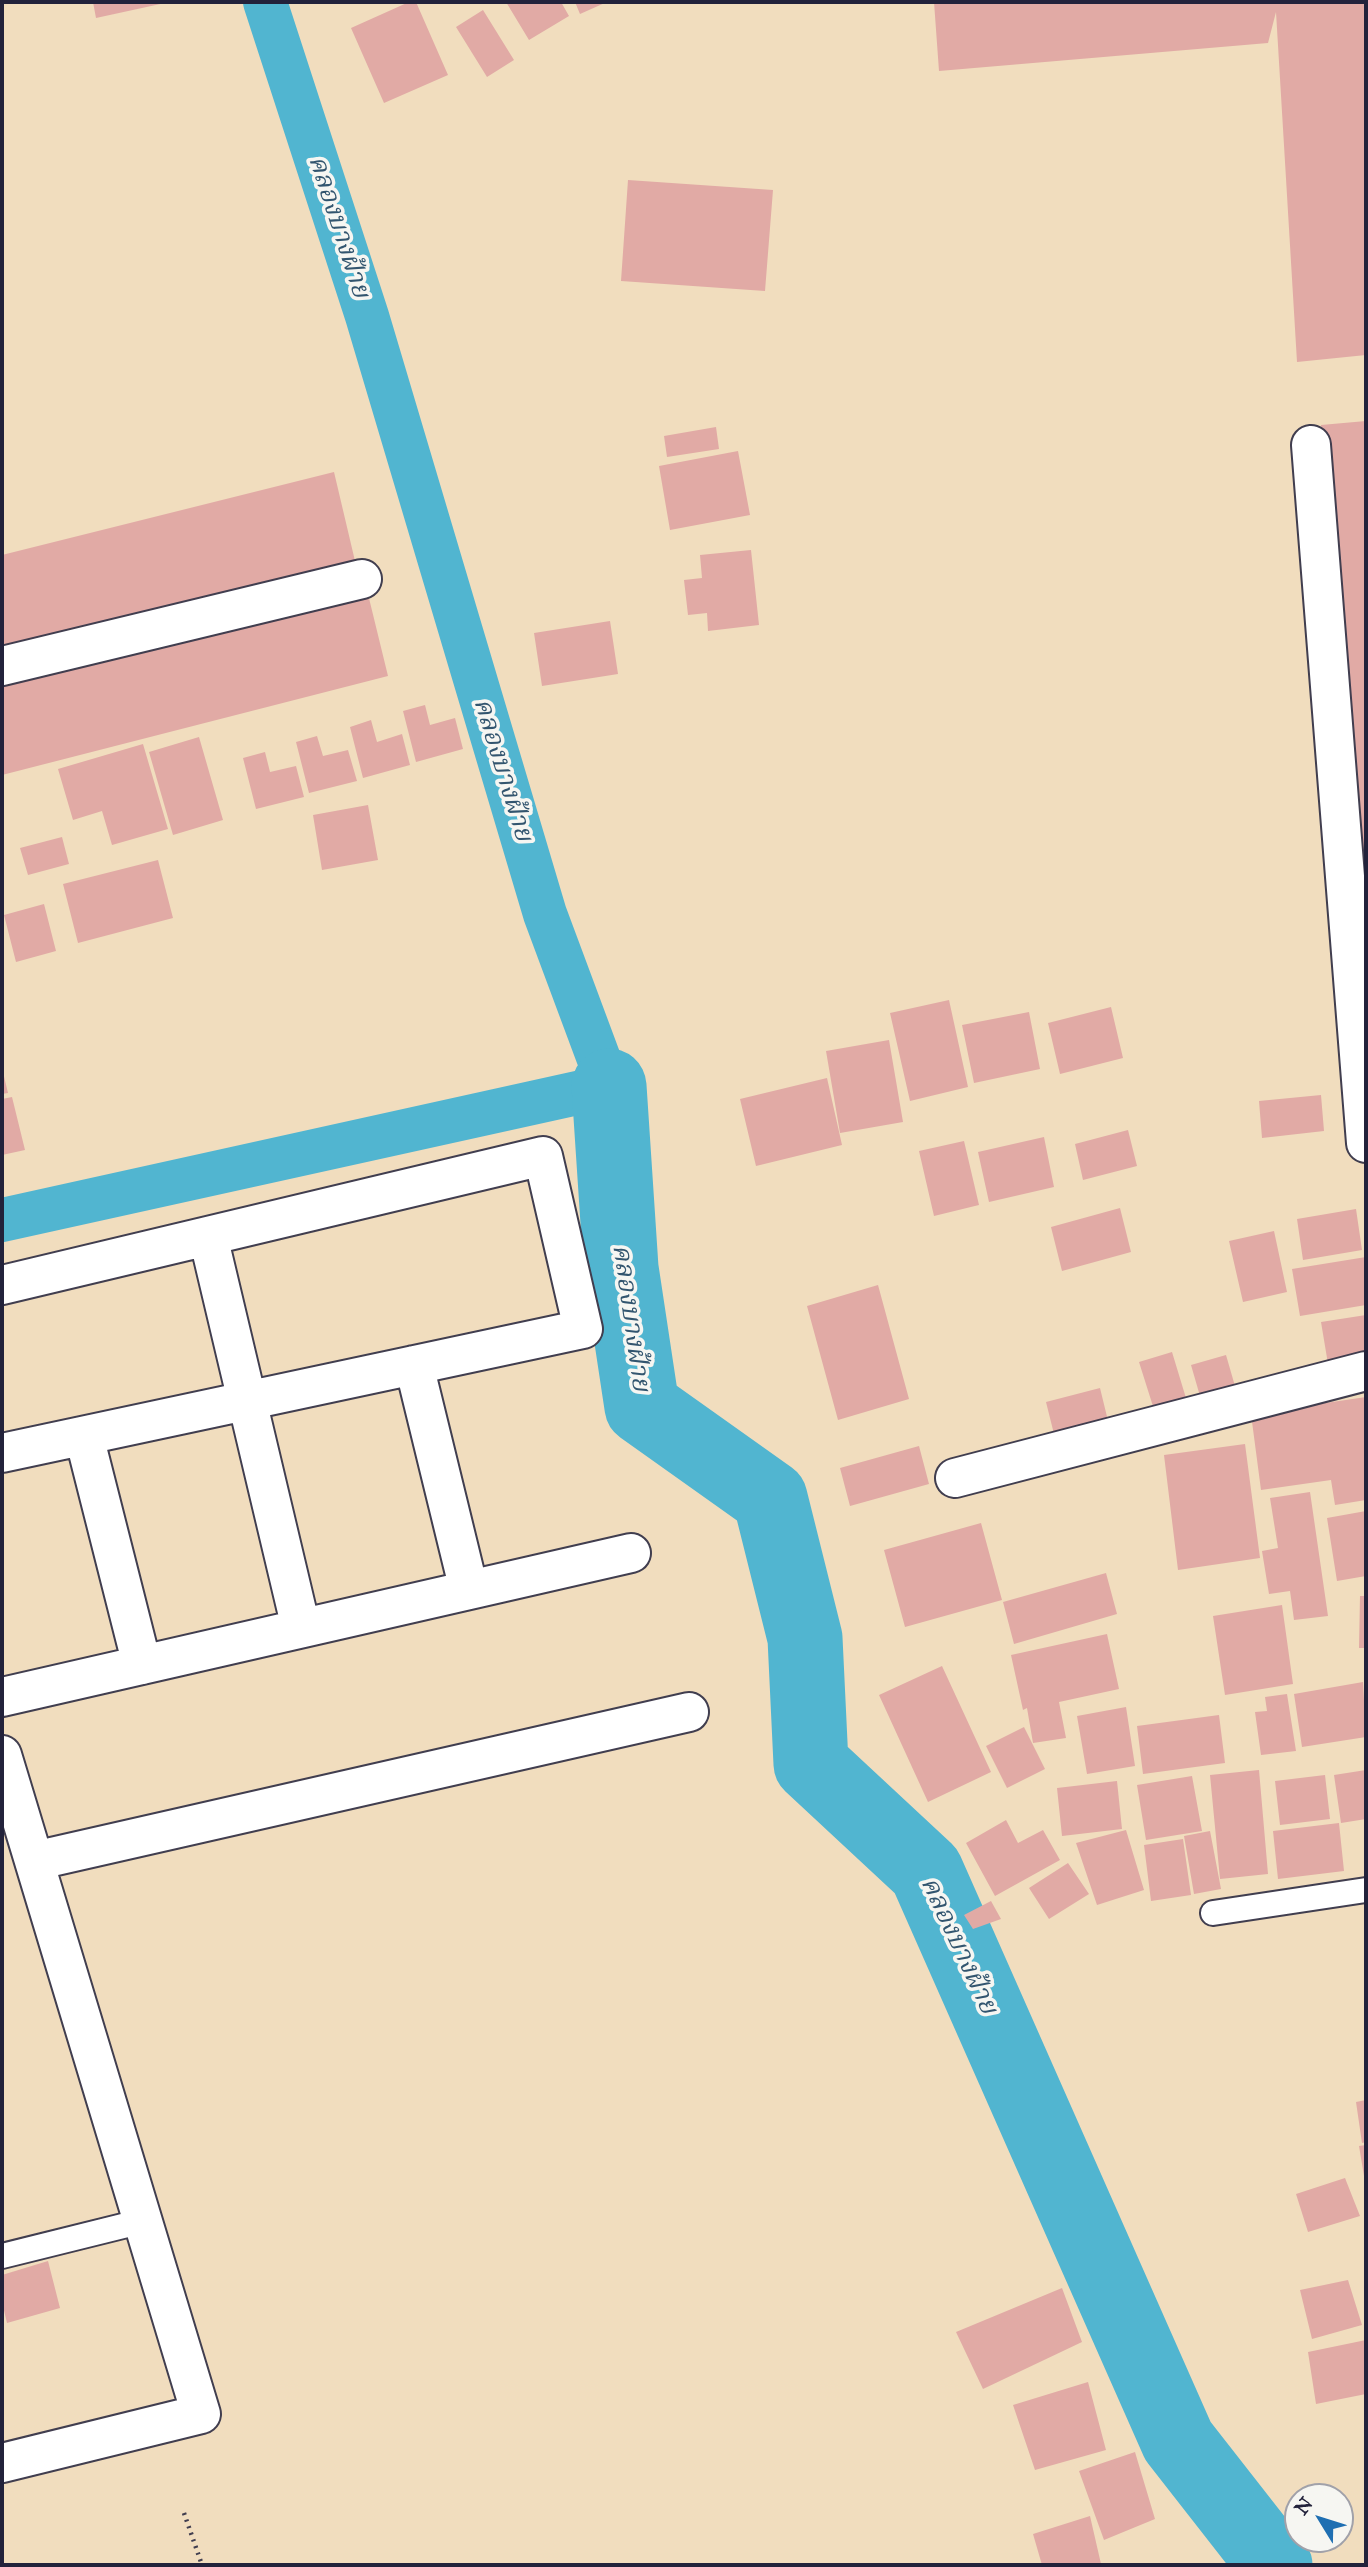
<!DOCTYPE html>
<meta charset="utf-8">
<style>
body{margin:0}
#map{position:relative;width:1368px;height:2567px;overflow:hidden;background:#f1ddbe;font-family:"IM FELL Great Primer",serif}
canvas{display:block}
.frame{position:absolute;inset:0;border:4px solid #22223b;pointer-events:none}
.north{position:absolute;left:1284px;top:2483px;width:70px;height:70px;box-sizing:border-box;background:#f6f6f2;border:2px solid #a1a1a9;border-radius:50%;rotate:308deg;font-size:19px;font-weight:700;line-height:28px;text-align:center;color:#22223b}
.north::after{content:'';display:block;margin:auto;width:24px;height:32px;background:#1f6fb2;clip-path:polygon(50% 0,100% 100%,50% 72%,0 100%)}
</style>
<div id="map">
<canvas width="1368" height="2567"></canvas>
<div class="frame"></div>
<div class="north">N</div>
</div>
<script>
const context = document.querySelector('canvas').getContext('2d');
context.lineJoin = 'round';
function poly(rows) {
  const path = new Path2D();
  for (const r of rows) {
    path.moveTo(r[0], r[1]);
    for (let i = 2; i < r.length; i += 2) path.lineTo(r[i], r[i + 1]);
  }
  return path;
}
function stroke(path, color, width, dash) {
  context.strokeStyle = color;
  context.lineWidth = width;
  context.lineCap = dash ? 'butt' : 'round';
  context.setLineDash(dash || []);
  context.stroke(path);
}
function fillPath(path, color) {
  context.fillStyle = color;
  context.fill(path, 'evenodd');
}
function write(font, color, halo, rows, align = 'center') {
  context.font = font + ' "IM FELL Great Primer","Noto Serif Thai",serif';
  context.lineWidth = 7;
  context.setLineDash([]);
  context.textBaseline = 'middle';
  context.strokeStyle = halo;
  context.fillStyle = color;
  for (const [text, x, y, turn = 0] of rows) {
    context.save();
    context.translate(x, y);
    context.rotate((+turn || 0) * Math.PI / 180);
    context.textAlign = isNaN(turn) ? turn : align;
    if (halo) context.strokeText(text, 0, 0);
    context.fillText(text, 0, 0);
    context.restore();
  }
}
const canal = poly([
 [2,1220,609,1086,545,914,367,316,265,2]
]);
const river = poly([
 [609,1086,621,1268,642,1407,770,1498,805,1638,811,1764,926,1871,1178,2441,1275,2565]
]);
const building = poly([
 [93,2,165,2,165,3,96,18],
 [409,2,416,2,448,75,384,103,351,28],
 [506,2,561,2,569,16,529,40],
 [575,2,607,2,580,14],
 [934,2,1366,2,1366,355,1297,362,1276,12,1268,43,939,71],
 [483,10,514,60,487,77,456,27],
 [628,180,773,190,765,291,621,281],
 [1366,421,1366,920,1364,920,1321,425],
 [716,427,719,449,667,457,664,436],
 [738,451,750,515,670,530,659,466],
 [334,472,355,561,2,650,2,555],
 [751,550,759,625,708,631,707,613,688,615,684,580,702,578,700,555],
 [367,590,388,676,2,775,2,680],
 [610,621,618,674,542,686,534,633],
 [425,705,430,725,455,718,463,749,416,762,403,711],
 [371,720,377,742,402,734,410,765,363,778,350,727],
 [317,736,323,756,348,750,357,781,309,793,296,742],
 [199,737,223,820,173,835,149,752],
 [143,744,168,829,112,845,102,811,73,820,58,769],
 [265,752,270,772,296,766,304,797,256,809,243,758],
 [368,805,378,860,322,870,313,815],
 [62,837,69,864,28,875,20,848],
 [158,860,173,918,78,943,63,884],
 [44,904,56,951,16,962,4,915],
 [949,1000,968,1087,910,1101,890,1013],
 [1111,1007,1123,1058,1060,1074,1048,1023],
 [1029,1012,1040,1069,974,1083,962,1025],
 [889,1040,903,1122,840,1133,826,1051],
 [2,1068,8,1093,2,1094],
 [827,1078,842,1145,756,1166,740,1099],
 [1321,1095,1324,1131,1262,1138,1259,1101],
 [12,1097,25,1150,2,1155,2,1099],
 [1128,1130,1137,1166,1083,1180,1075,1144],
 [1044,1137,1054,1187,989,1202,978,1152],
 [964,1141,979,1205,934,1216,919,1151],
 [1120,1208,1131,1252,1062,1271,1051,1227],
 [1356,1209,1362,1250,1303,1260,1297,1219],
 [1274,1231,1287,1292,1243,1302,1229,1241],
 [1366,1257,1366,1305,1300,1316,1292,1269],
 [878,1285,909,1399,838,1420,807,1306],
 [1366,1315,1366,1364,1329,1370,1321,1322],
 [1172,1352,1189,1408,1157,1419,1139,1362],
 [1226,1355,1237,1393,1202,1403,1191,1365],
 [1100,1388,1110,1429,1056,1442,1046,1402],
 [1366,1397,1366,1500,1335,1505,1331,1480,1261,1490,1251,1414],
 [1245,1444,1260,1558,1178,1570,1164,1455],
 [919,1446,929,1484,850,1506,840,1468],
 [1310,1492,1328,1616,1294,1620,1290,1591,1269,1594,1262,1551,1278,1548,1270,1498],
 [1366,1511,1366,1576,1337,1581,1327,1518],
 [981,1523,1002,1600,905,1627,884,1550],
 [1106,1573,1117,1614,1014,1644,1003,1602],
 [1360,1596,1366,1596,1366,1648,1359,1648],
 [1282,1605,1293,1684,1225,1695,1213,1616],
 [1107,1634,1119,1689,1059,1702,1066,1738,1033,1743,1027,1708,1023,1710,1011,1655],
 [942,1666,991,1772,928,1802,879,1695],
 [1363,1682,1366,1737,1302,1747,1294,1694],
 [1287,1694,1296,1751,1261,1755,1255,1712,1267,1711,1265,1697],
 [1126,1707,1135,1766,1087,1774,1077,1716],
 [1219,1715,1225,1763,1143,1774,1137,1726],
 [1024,1727,1045,1769,1007,1788,986,1746],
 [1259,1770,1268,1874,1220,1879,1210,1775],
 [1366,1770,1366,1819,1341,1823,1334,1775],
 [1325,1775,1330,1819,1280,1825,1275,1781],
 [1192,1776,1202,1831,1146,1840,1137,1785],
 [1117,1781,1122,1829,1062,1836,1057,1788],
 [1006,1820,1018,1843,1043,1830,1060,1860,995,1896,966,1843],
 [1339,1823,1344,1871,1278,1879,1273,1831],
 [1126,1830,1144,1890,1097,1905,1076,1843],
 [1210,1831,1221,1889,1194,1894,1184,1836],
 [1183,1839,1191,1895,1151,1901,1144,1845],
 [1068,1863,1089,1894,1049,1919,1029,1888],
 [991,1901,1001,1919,973,1929,964,1915],
 [1366,2100,1366,2142,1362,2143,1356,2102],
 [1366,2145,1366,2182,1365,2182,1359,2146],
 [1345,2178,1360,2216,1308,2232,1296,2194],
 [48,2261,60,2308,7,2323,2,2302,2,2275],
 [1348,2280,1362,2325,1312,2339,1300,2290],
 [1062,2288,1082,2342,983,2389,956,2332],
 [1366,2340,1366,2394,1316,2404,1308,2352],
 [1088,2382,1106,2450,1035,2470,1013,2405],
 [1135,2452,1155,2519,1104,2540,1079,2471],
 [1090,2516,1101,2564,1042,2565,1033,2534]
]);
const path = poly([
 [184,2513,202,2565]
]);
const service = poly([
 [1213,1913,1366,1890],
 [2,2256,143,2221]
]);
const minor = poly([
 [1311,445,1366,1143],
 [2,666,362,579],
 [208,1236,301,1628],
 [2,1285,543,1156,583,1329,2,1453],
 [414,1365,469,1590],
 [84,1436,142,1665],
 [955,1478,1366,1371],
 [2,1697,631,1553],
 [2,1755,201,2414,2,2463],
 [34,1861,689,1712]
]);
const waterNames = [
 ["คลองบางฝ้าย",338,227,72],
 ["คลองบางฝ้าย",502,770,73],
 ["คลองบางฝ้าย",630,1318,82],
 ["คลองบางฝ้าย",958,1946,65]
];
stroke(canal, '#51b5d0', 44);
stroke(river, '#51b5d0', 75);
fillPath(building, '#e1aaa5');
stroke(service, '#413e4f', 28);
stroke(minor, '#413e4f', 42);
stroke(path, '#413e4f', 4.5, [2, 5]);
stroke(service, '#fff', 24);
stroke(minor, '#fff', 38);
write('italic 26px', '#32556f', '#f6f6f2', waterNames);
</script>
